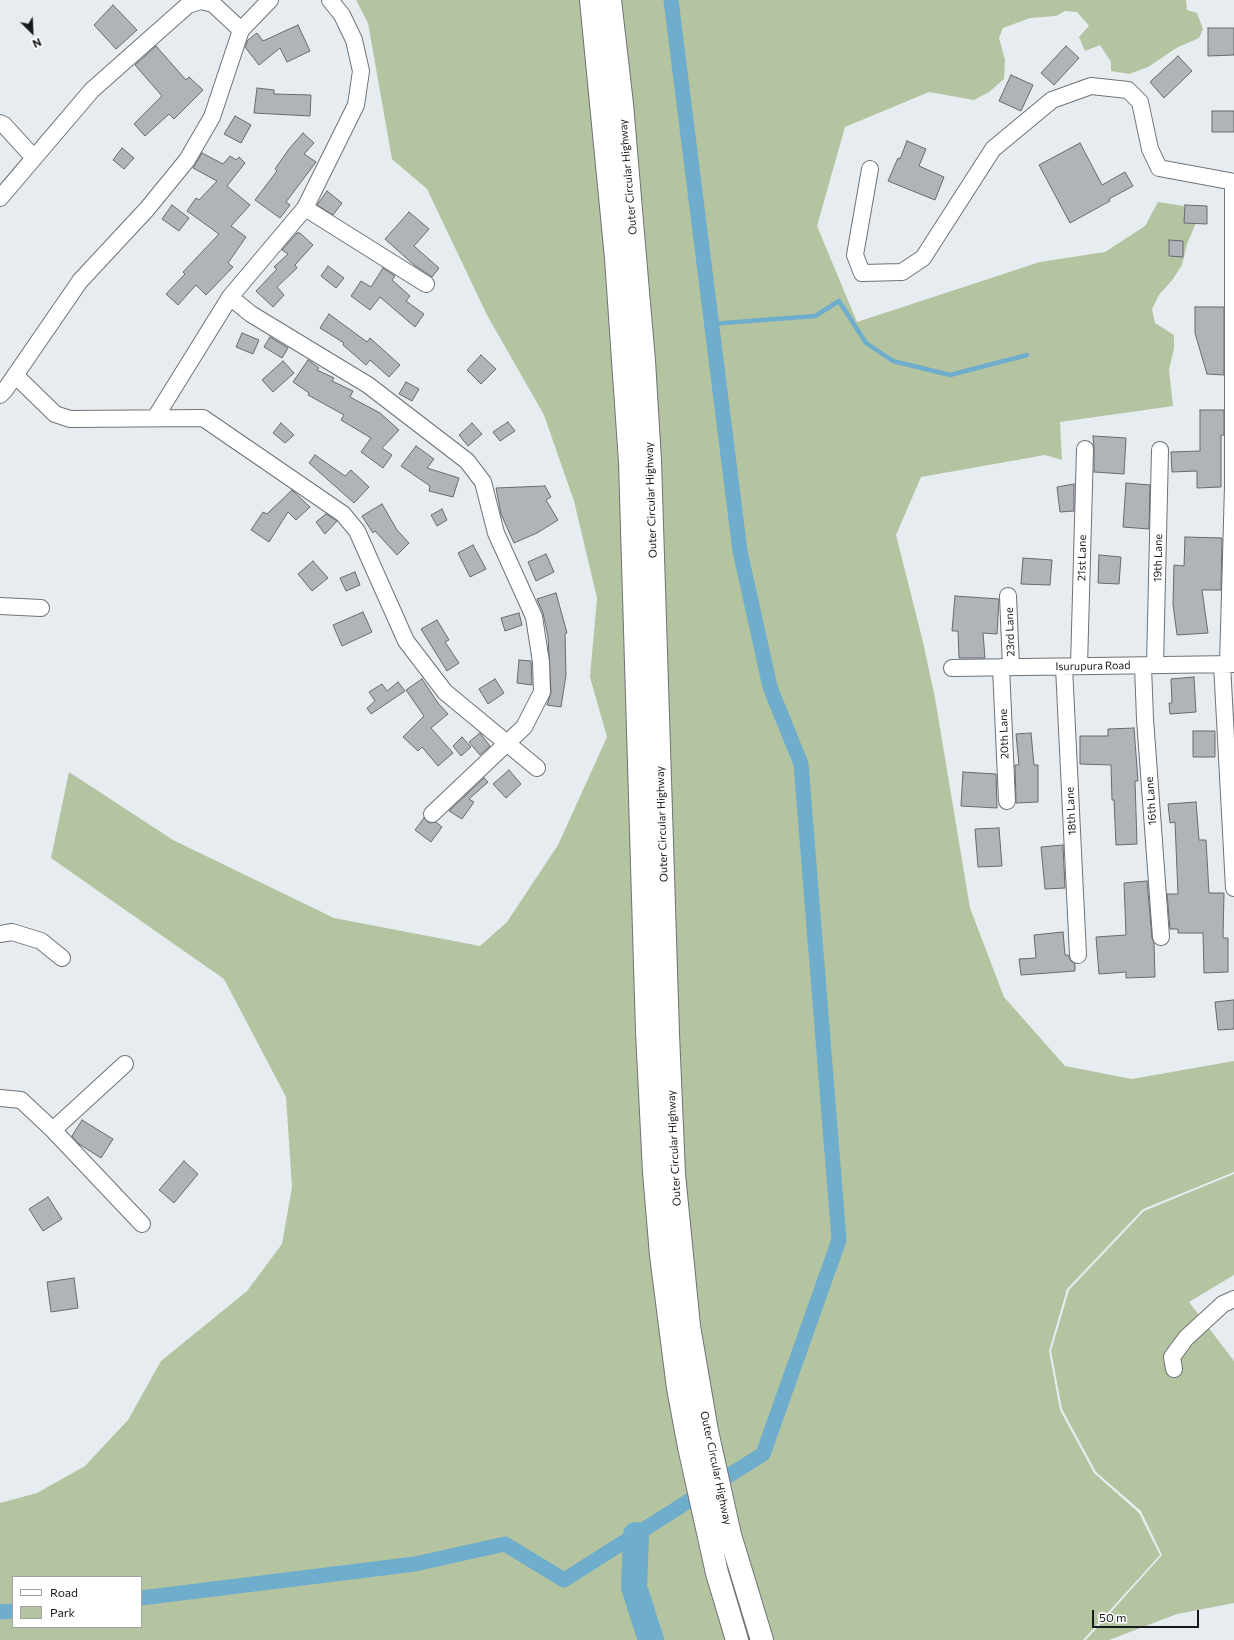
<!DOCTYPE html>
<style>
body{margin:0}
#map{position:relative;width:1234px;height:1640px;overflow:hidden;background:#e7ecf1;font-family:Commissioner,sans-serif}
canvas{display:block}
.legend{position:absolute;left:12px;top:1576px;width:130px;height:52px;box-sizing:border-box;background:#fff;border:1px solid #a2a3a4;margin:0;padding:5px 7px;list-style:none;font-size:12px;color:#17191b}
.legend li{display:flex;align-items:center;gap:8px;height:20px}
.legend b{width:20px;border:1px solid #a2a3a4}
.north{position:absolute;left:12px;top:12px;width:40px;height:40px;-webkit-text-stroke:3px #fff;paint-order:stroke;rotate:156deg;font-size:11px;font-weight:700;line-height:16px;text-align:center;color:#17191b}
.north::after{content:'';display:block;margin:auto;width:14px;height:18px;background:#17191b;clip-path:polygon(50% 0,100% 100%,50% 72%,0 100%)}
.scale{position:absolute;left:1092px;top:1610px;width:107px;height:18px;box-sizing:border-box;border:2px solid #17191b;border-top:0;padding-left:5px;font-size:12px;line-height:14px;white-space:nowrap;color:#17191b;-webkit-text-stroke:3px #fff;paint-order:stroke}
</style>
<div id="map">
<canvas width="1234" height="1640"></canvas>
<ul class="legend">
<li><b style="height:5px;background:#fff"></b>Road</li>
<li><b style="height:11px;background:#b4c3a0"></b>Park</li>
</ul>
<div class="north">N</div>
<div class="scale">50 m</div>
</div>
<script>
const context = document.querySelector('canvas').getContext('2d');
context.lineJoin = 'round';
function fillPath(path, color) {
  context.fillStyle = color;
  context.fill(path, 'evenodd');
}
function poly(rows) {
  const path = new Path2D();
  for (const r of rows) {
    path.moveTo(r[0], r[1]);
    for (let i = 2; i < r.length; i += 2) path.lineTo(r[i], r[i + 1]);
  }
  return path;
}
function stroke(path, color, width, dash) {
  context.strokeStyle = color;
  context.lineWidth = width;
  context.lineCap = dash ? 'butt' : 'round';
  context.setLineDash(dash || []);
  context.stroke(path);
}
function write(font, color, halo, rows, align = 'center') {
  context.font = font + ' Commissioner,sans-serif';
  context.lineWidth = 3;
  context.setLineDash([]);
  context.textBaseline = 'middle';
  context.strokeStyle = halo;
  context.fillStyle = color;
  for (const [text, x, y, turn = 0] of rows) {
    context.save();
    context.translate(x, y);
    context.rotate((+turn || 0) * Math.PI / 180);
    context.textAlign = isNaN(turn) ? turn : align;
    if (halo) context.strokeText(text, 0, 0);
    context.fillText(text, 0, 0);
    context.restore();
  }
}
const green = poly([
 [356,0,1186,0,1187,10,1197,13,1203,29,1199,38,1178,47,1148,67,1129,74,1111,71,1111,62,1100,45,1085,51,1079,37,1089,26,1077,12,1065,11,1056,16,1030,18,1003,28,999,38,1005,60,1004,79,989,92,974,100,929,92,845,127,817,226,857,322,1040,262,1105,252,1145,226,1158,202,1184,206,1196,223,1187,244,1182,265,1173,279,1159,295,1152,309,1155,323,1174,335,1174,348,1169,370,1173,406,1060,422,1062,460,1045,455,921,477,896,535,923,642,935,698,970,908,1004,997,1065,1066,1132,1079,1234,1061,1234,1172,1143,1209,1067,1289,1049,1351,1060,1410,1094,1473,1139,1513,1160,1555,1083,1640,0,1640,0,1503,37,1493,85,1466,128,1420,161,1361,247,1291,282,1244,292,1187,286,1097,224,979,51,858,69,772,173,840,334,918,480,946,507,922,558,845,607,737,590,677,597,598,574,501,544,415,487,315,427,189,392,159,368,23],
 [13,1577,141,1577,141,1627,13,1627],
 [1234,1174,1234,1275,1189,1302,1234,1361,1234,1603,1177,1614,1109,1640,1086,1640,1162,1555,1141,1511,1096,1472,1062,1409,1051,1351,1069,1290,1144,1211]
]);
const stream = poly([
 [711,324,815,316,839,301,866,343,893,361,950,375,1027,355]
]);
const canal = poly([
 [141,1598,415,1564,505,1544,564,1580,763,1454,839,1240,801,764,770,687,740,551,671,0],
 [0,1612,13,1611]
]);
const river = poly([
 [636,1535,634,1587,651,1640]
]);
const building = poly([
 [113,5,137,30,116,49,94,25,113,5],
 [298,25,310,51,287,62,280,48,259,65,245,47,248,40,257,33,263,41,298,25],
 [1208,28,1234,28,1234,55,1208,56,1208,28],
 [156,46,186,80,189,77,203,90,174,119,169,114,145,136,134,124,162,96,135,65,156,46],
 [1066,46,1079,58,1054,85,1041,73,1066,46],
 [1178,56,1192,71,1164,98,1150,82,1178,56],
 [1011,75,1033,85,1021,111,999,101,1011,75],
 [257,88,274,90,274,94,311,95,310,116,254,113,257,88],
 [1212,111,1234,111,1234,132,1212,132,1212,111],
 [235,116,251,125,241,143,224,134,235,116],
 [303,133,314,143,304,154,316,162,286,202,290,205,280,218,255,200,277,171,275,169,289,149,303,133],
 [907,141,926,149,919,166,944,177,935,200,888,181,898,158,900,159,907,141],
 [1080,143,1102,185,1125,172,1133,186,1109,199,1110,201,1070,223,1039,165,1080,143],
 [122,148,134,158,124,169,113,160,122,148],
 [202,153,223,164,230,156,236,160,239,157,245,163,227,186,250,205,231,226,246,237,228,263,233,267,206,295,196,285,178,305,166,294,185,274,183,272,219,234,187,211,196,198,199,200,217,181,193,168,202,153],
 [327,191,342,203,333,215,317,205,327,191],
 [172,205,189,218,179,231,162,219,172,205],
 [1185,205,1207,206,1207,224,1184,223,1185,205],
 [409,212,429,229,414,246,439,268,432,277,414,265,385,239,409,212],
 [297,233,300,233,313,245,295,265,297,268,277,287,284,295,273,307,256,291,277,269,274,267,288,254,282,250,297,233],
 [1169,240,1183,241,1183,257,1169,256,1169,240],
 [328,266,344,278,336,288,321,276,328,266],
 [383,268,395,276,392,280,410,296,406,301,424,314,415,327,380,297,370,310,351,296,361,281,371,287,383,268],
 [1195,307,1224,307,1224,375,1207,374,1195,333,1195,307],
 [329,314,367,342,370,338,400,365,389,377,370,360,366,365,343,345,344,343,320,328,329,314],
 [242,333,259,340,253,354,236,347,242,333],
 [270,337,288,348,282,358,264,347,270,337],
 [481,355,496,369,481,384,467,370,481,355],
 [308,360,319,368,317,370,334,378,332,381,353,391,350,397,380,413,399,430,382,448,392,455,383,468,361,452,371,438,341,420,344,415,308,395,309,393,293,382,308,360],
 [283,361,294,373,273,392,262,380,283,361],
 [406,382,419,389,412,401,399,394,406,382],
 [1200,410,1224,410,1224,435,1221,435,1221,487,1197,488,1197,471,1172,472,1171,452,1200,451,1200,410],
 [508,422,515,431,500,441,493,432,508,422],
 [281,423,294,435,285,443,273,433,281,423],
 [472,423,482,434,468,446,459,435,472,423],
 [1093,436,1126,438,1124,474,1094,472,1094,449,1093,436],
 [416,446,434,459,427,468,459,478,453,497,429,491,430,486,401,466,416,446],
 [315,455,345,476,351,470,369,487,354,503,309,463,315,455],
 [1126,483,1150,485,1149,529,1123,527,1126,483],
 [1074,484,1074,511,1060,512,1057,487,1074,484],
 [545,486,551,497,546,500,558,520,537,533,514,543,501,514,496,488,545,486],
 [292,490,310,507,296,520,288,512,269,542,251,530,263,512,267,514,292,490],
 [382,504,397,530,409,543,397,555,375,531,373,533,362,516,382,504],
 [442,509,447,520,437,526,431,515,442,509],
 [326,514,337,521,325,534,316,522,326,514],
 [1185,537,1222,538,1221,590,1202,590,1208,633,1177,635,1173,604,1174,565,1184,566,1185,537],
 [473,545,486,569,470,577,458,553,473,545],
 [546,554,554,572,536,581,528,562,546,554],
 [1099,555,1121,557,1119,584,1098,583,1099,555],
 [1023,558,1052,560,1050,585,1021,584,1023,558],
 [313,561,328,578,312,591,298,574,313,561],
 [355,572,360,585,346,591,340,578,355,572],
 [556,593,567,633,565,634,566,675,561,707,547,705,551,692,548,637,543,613,537,599,556,593],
 [955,596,999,599,997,634,983,633,985,658,959,658,958,631,952,631,955,596],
 [363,612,372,632,342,646,333,625,363,612],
 [519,613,522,625,505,631,501,618,519,613],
 [437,620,449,640,445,642,459,663,447,671,421,629,437,620],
 [519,660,531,661,532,685,517,683,519,660],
 [1194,677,1196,712,1170,714,1169,703,1172,703,1171,679,1194,677],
 [422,679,438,703,448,714,431,728,453,753,438,766,422,747,418,751,403,737,424,716,406,690,422,679],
 [495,679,504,693,488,704,479,689,495,679],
 [398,682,405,691,371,714,367,708,375,701,369,692,382,684,387,691,398,682],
 [1134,728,1138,781,1135,781,1137,844,1116,845,1114,800,1112,800,1111,765,1080,764,1080,736,1108,736,1108,729,1134,728],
 [1193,731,1215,731,1215,757,1193,757,1193,731],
 [480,733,490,746,480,755,469,742,480,733],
 [1031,733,1034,765,1038,765,1038,802,1016,803,1015,765,1019,765,1016,734,1031,733],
 [462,737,471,747,461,756,453,746,462,737],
 [509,770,521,784,506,798,493,784,509,770],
 [963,772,996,774,997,808,961,806,963,772],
 [484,778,488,782,469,799,474,802,462,819,449,811,484,778],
 [1196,802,1199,840,1206,840,1209,893,1224,893,1223,938,1228,938,1228,972,1204,973,1203,933,1178,933,1178,929,1170,929,1167,894,1178,894,1175,822,1170,823,1168,804,1196,802],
 [424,818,429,823,436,822,442,827,431,842,415,830,424,818],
 [999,828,1002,866,978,867,975,829,999,828],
 [1063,845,1065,888,1045,889,1041,847,1063,845],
 [1147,881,1152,938,1154,943,1155,977,1126,978,1126,972,1099,974,1096,937,1126,935,1124,883,1147,881],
 [1063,932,1065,955,1068,955,1070,960,1075,964,1075,971,1021,975,1019,959,1036,958,1034,935,1063,932],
 [1234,1000,1234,1029,1218,1030,1215,1002,1234,1000],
 [82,1120,113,1139,101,1158,79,1144,72,1136,82,1120],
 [184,1161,198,1174,174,1203,159,1190,184,1161],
 [48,1197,62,1219,43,1231,29,1209,48,1197],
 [74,1278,78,1308,51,1312,47,1282,74,1278]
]);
const minor = poly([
 [0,123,4,125,34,158],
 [870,169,855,255,862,273,902,272,923,258,993,149,1052,100,1091,86,1128,90,1140,102,1150,149,1159,168,1234,182],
 [0,198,92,90,188,5,201,1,213,4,241,30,270,0],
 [305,208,426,284],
 [230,297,251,314,368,385,467,461,483,482,496,533,534,617,541,662,542,692,524,727,432,814],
 [15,375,55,414,70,419,203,418,343,514,357,531,406,641,445,692,537,768],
 [0,395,5,390,80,281,147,209,187,160,212,117,241,30],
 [155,418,230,297,305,208,356,105,361,71,354,40,342,15,330,0],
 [1008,596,1011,667],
 [0,606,41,608],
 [1222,664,1234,888],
 [1228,664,1233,486,1233,182],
 [1155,665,1160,450],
 [1079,666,1085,449],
 [1143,666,1145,719,1161,937],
 [1001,667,1007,801],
 [1064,667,1078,955],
 [952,668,1234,664],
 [0,934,12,932,41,941,62,958],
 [0,1098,21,1100,53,1130,142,1224],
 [53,1130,125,1064],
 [1174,1369,1172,1357,1186,1338,1223,1304,1234,1299]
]);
const highway = poly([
 [591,0,616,258,630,462,647,1032,654,1172,661,1255,678,1388,689,1447,717,1573,737,1640],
 [610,0,622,104,635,257,644,361,650,461,668,1034,674,1174,689,1326,707,1431,730,1535,762,1640]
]);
const streetNames = [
 ["Outer Circular Highway",628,177,-95],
 ["Outer Circular Highway",651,500,-92],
 ["21st Lane",1082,558,-89],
 ["19th Lane",1158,558,-89],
 ["23rd Lane",1010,632,-92],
 ["Isurupura Road",1093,666,-1],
 ["20th Lane",1004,734,-92],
 ["16th Lane",1151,801,-94],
 ["18th Lane",1071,811,-93],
 ["Outer Circular Highway",662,824,-92],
 ["Outer Circular Highway",674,1148,-93],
 ["Outer Circular Highway",716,1468,78]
];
fillPath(green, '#b4c3a0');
stroke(stream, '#6eadcc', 4.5);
stroke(canal, '#6eadcc', 15);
stroke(river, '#6eadcc', 26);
fillPath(building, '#afb4b8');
stroke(building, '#676b6f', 1);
stroke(minor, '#6e7377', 18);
stroke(highway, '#6e7377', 24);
stroke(minor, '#fff', 16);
stroke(highway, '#fff', 22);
write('11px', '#17191b', '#fff', streetNames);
</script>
